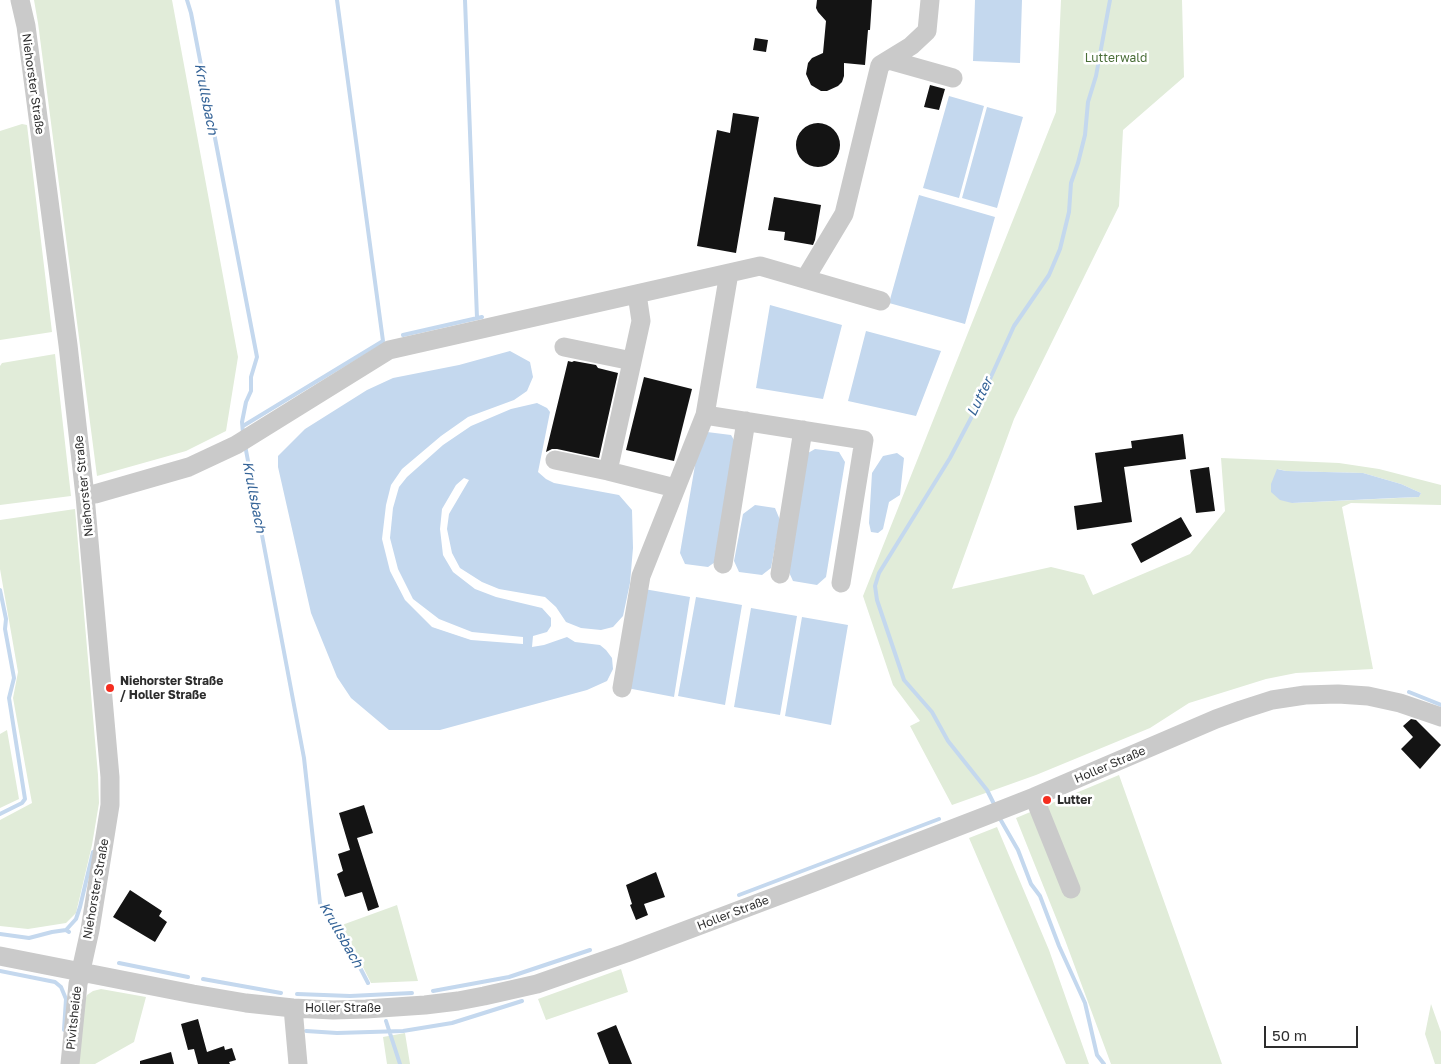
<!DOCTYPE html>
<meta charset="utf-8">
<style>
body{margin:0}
#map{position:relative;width:1441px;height:1064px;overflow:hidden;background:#fff;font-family:"Golos Text",sans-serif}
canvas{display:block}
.scale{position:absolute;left:1264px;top:1026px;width:94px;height:22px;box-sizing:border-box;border:2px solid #2d2d2d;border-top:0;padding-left:6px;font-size:15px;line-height:18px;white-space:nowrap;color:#2d2d2d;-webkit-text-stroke:4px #fff;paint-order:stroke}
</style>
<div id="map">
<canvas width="1441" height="1064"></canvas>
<div class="scale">50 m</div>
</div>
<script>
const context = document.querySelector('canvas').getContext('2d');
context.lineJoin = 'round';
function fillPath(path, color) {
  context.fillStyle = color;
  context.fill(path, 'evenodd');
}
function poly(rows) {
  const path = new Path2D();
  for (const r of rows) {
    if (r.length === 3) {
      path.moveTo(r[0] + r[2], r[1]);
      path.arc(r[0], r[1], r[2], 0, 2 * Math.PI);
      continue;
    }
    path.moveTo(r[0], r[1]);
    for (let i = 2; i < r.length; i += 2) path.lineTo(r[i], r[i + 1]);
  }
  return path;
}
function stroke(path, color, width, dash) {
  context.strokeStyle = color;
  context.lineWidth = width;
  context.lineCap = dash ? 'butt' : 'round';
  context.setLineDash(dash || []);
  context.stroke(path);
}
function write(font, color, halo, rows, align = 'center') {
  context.font = font + ' "Golos Text",sans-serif';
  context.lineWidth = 5;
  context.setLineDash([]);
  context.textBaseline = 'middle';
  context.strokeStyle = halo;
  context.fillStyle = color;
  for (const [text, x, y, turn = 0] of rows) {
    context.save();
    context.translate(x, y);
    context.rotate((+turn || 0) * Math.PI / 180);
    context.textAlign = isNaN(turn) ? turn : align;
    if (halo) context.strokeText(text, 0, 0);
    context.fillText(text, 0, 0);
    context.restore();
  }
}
const green = poly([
 [34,0,172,0,238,357,226,431,186,451,97,476,38,23],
 [1061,0,1182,0,1184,77,1123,130,1119,206,1014,419,952,589,1051,567,1084,575,1093,595,1190,554,1225,511,1221,458,1339,463,1379,469,1441,485,1441,505,1351,503,1342,507,1373,669,1296,673,1266,679,1189,703,1150,728,1036,775,952,805,910,726,920,721,893,685,863,596,1056,112],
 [1278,469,1286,471,1363,473,1401,484,1421,493,1419,497,1292,503],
 [22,124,27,125,52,332,0,340,0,131],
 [55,354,71,496,0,505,0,366,2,363],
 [75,509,98,775,99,803,92,845,76,913,66,923,28,929,0,926,0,820,32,803,13,698,18,672,0,569,0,520],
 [7,730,19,799,0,808,0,734],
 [1119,775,1222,1064,1111,1064,1065,940,1016,818],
 [997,827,1049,950,1089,1064,1066,1064,969,838],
 [397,905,418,981,371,983,342,925],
 [621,969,628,992,546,1020,538,999],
 [101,989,146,997,134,1042,95,1064,77,1064,84,1003,87,995,93,991],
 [1431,1004,1441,1032,1441,1064,1435,1064,1425,1034],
 [405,1033,410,1064,387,1064,383,1037]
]);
const water = poly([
 [975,0,1022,0,1020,63,973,61],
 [949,96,984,106,959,198,923,188],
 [987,107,1023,117,997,208,962,198],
 [919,195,995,217,965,324,889,303],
 [770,305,842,325,823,399,756,388],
 [866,331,941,351,916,416,848,401],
 [510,351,530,362,533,377,527,391,514,400,468,417,441,436,402,469,391,485,386,505,382,539,390,571,405,600,432,627,471,640,523,644,523,637,472,632,439,619,413,599,398,569,390,538,393,508,399,487,407,477,443,445,471,426,511,409,537,403,547,408,550,412,538,472,546,479,554,483,619,495,632,510,633,548,630,583,623,616,613,627,601,630,581,628,566,622,556,607,545,597,499,589,482,582,460,568,452,553,447,529,449,514,469,480,464,478,456,485,442,509,440,529,443,555,453,572,475,589,496,597,542,608,551,618,551,626,547,632,533,636,532,647,544,645,567,637,575,642,600,645,606,650,612,658,613,669,607,681,587,690,440,730,389,730,351,698,337,677,311,613,278,467,278,456,305,429,367,390,393,378,459,365],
 [707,432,731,435,737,445,718,560,708,567,685,564,680,553,700,436],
 [815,449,839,452,845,462,826,577,817,585,793,581,788,570,808,453],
 [897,453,904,458,900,495,889,502,883,529,878,533,871,532,869,523,872,473,883,456],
 [1277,469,1286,471,1363,473,1401,484,1421,493,1419,497,1394,498,1292,503,1280,500,1271,492,1271,484],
 [755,505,775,508,780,520,771,568,762,575,739,572,734,561,743,514],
 [644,589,690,597,674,697,627,688],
 [696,597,742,605,725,705,678,696],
 [751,608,797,616,780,715,734,707],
 [802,617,848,625,831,725,785,716]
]);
const stream = poly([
 [187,0,191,13,257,357,251,377,251,391,246,402,242,422,243,433],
 [465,0,477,318],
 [403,335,482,317],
 [243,426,383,341,337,0],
 [245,445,304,758,320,903,330,922,340,929,368,983],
 [0,590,6,619,5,629,14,678,9,698,25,799,22,803,0,814],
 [1409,692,1441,705],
 [995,806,987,790,948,741,932,712,904,680,877,600,875,586,879,573,950,458,980,401,1014,326,1049,275,1060,249,1069,212,1071,183,1078,163,1085,135,1088,102,1096,76,1110,0],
 [999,817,1018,850,1031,884,1040,896,1059,946,1085,1003,1097,1055,1104,1064],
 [739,895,939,819],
 [66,930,76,919,80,907,93,852],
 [0,934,29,938,52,932,66,930,69,932],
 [119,963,188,977],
 [0,971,55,982,61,987,66,999,64,1030],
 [203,979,281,993],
 [433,991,509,977,590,950],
 [297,994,350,996,412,993],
 [386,1021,400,1064],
 [306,1031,337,1033,403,1031,452,1023,522,1001]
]);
const building = poly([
 [817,0,872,0,870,30,868,30,865,65,844,63,844,76,842,82,838,86,827,91,821,91,811,85,806,74,808,63,812,58,823,53,826,21,818,12,816,8],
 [755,38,768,40,766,52,753,50],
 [930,85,945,89,939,110,924,107],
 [733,113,759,117,736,253,697,246,717,130,730,133],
 [818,145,22],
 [774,197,821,205,815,240,813,245,784,240,785,232,768,230],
 [568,361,572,362,574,361,596,365,598,368,618,373,599,458,557,449,552,449,546,452],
 [644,377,692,389,674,461,626,450],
 [1183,434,1186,459,1124,467,1132,522,1077,530,1074,506,1102,502,1095,453,1132,448,1131,441],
 [1209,467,1215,511,1196,513,1190,470],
 [1181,517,1192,536,1141,563,1131,544],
 [1411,719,1416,720,1441,745,1420,769,1401,749,1413,737,1403,726],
 [364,805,373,833,357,838,379,907,368,911,362,892,345,897,337,874,343,871,338,854,350,850,339,813],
 [656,872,665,897,644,904,648,915,636,920,630,905,632,904,626,885],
 [130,890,162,911,159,916,167,922,155,942,113,917],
 [198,1019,207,1052,224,1046,225,1050,232,1048,236,1060,229,1062,230,1064,198,1064,194,1049,188,1050,181,1024],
 [616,1025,632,1064,609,1064,597,1033],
 [171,1052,174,1064,140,1064,140,1061]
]);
const minor = poly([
 [20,0,26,26,68,345,85,496,110,777,110,805,90,930,78,984,70,1064],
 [889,60,953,78],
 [805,279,844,214,880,65,911,46,927,31,930,0],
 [564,347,632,361],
 [705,415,864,440,841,583],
 [555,460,608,471,675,488],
 [608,471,641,321,637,294],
 [85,496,95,494,189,467,236,445,389,350,760,266,881,301],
 [723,564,746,421],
 [780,574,803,430],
 [622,688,641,576,705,415,729,273],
 [1034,797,1071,889],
 [0,956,193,994,246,1003,293,1008,333,1010,366,1009,425,1005,458,1001,484,996,537,984,626,953,817,881,983,817,1034,797,1216,719,1241,710,1272,700,1305,695,1338,694,1368,696,1400,703,1441,717],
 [293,1008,298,1064]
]);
const markers = [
 [110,688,5,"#f52d1f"],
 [1047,800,5,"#f52d1f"]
];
const parkNames = [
 ["Lutterwald",1116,58]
];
const streetNames = [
 ["Niehorster Straße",33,84,82],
 ["Niehorster Straße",84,486,-96],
 ["Holler Straße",1110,765,-23],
 ["Niehorster Straße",96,889,-80],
 ["Holler Straße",733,913,-21],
 ["Holler Straße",343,1008],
 ["Pivitsheide",74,1018,-84]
];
const poiNames = [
 ["Niehorster Straße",120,681],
 ["/ Holler Straße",120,695],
 ["Lutter",1057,800]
];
const waterNames = [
 ["Krullsbach",206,99,79],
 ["Lutter",980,397,-64],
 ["Krullsbach",254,497,79],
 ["Krullsbach",341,935,60]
];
fillPath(green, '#e1ecd9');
fillPath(water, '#c4d8ee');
stroke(stream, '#c4d8ee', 4);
fillPath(building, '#141414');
stroke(minor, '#cacaca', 19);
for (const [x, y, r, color] of markers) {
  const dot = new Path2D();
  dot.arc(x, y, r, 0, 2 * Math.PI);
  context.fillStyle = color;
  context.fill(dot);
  stroke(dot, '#fff', 2);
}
write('12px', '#496d37', '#fff', parkNames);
write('12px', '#2d2d2d', '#fff', streetNames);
write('bold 12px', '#2d2d2d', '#fff', poiNames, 'left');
write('italic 14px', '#346397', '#fff', waterNames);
</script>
